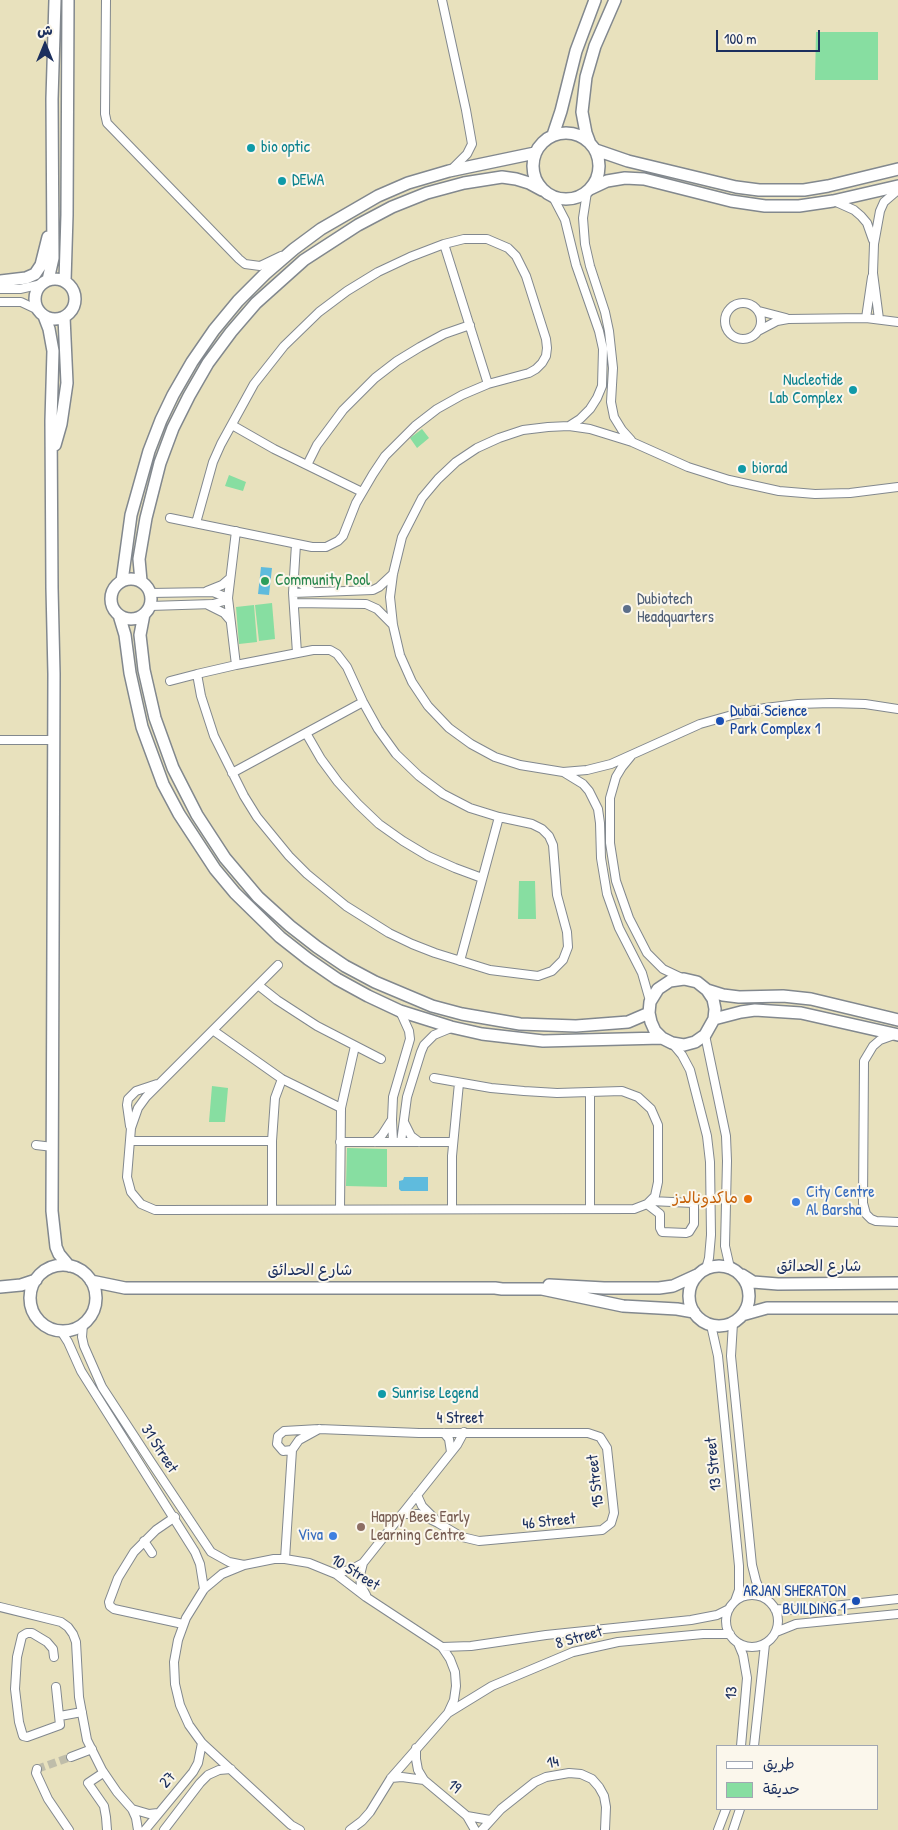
<!DOCTYPE html>
<meta charset="utf-8">
<style>
body{margin:0}
#map{position:relative;width:898px;height:1830px;overflow:hidden;background:#e8e1bd;font-family:"Patrick Hand","Playpen Sans Arabic",sans-serif}
canvas{display:block}
.legend{position:absolute;left:716px;top:1745px;width:162px;height:65px;box-sizing:border-box;background:#fbf7ec;border:1px solid #a1a7b3;margin:0;padding:6px 9px;list-style:none;font-size:15px;color:#1b2f5e}
.legend li{display:flex;align-items:center;gap:10px;height:25px}
.legend b{width:25px;border:1px solid #a1a7b3}
.north{position:absolute;left:20px;top:20px;width:50px;height:50px;-webkit-text-stroke:4px #fbf7ec;paint-order:stroke;rotate:0deg;font-size:14px;font-weight:700;line-height:20px;text-align:center;color:#1b2f5e}
.north::after{content:'';display:block;margin:auto;width:18px;height:22px;background:#1b2f5e;clip-path:polygon(50% 0,100% 100%,50% 72%,0 100%)}
.scale{position:absolute;left:716px;top:30px;width:104px;height:22px;box-sizing:border-box;border:2px solid #1b2f5e;border-top:0;padding-left:6px;font-size:15px;line-height:18px;white-space:nowrap;color:#1b2f5e;-webkit-text-stroke:4px #fbf7ec;paint-order:stroke}
</style>
<div id="map">
<canvas width="898" height="1830"></canvas>
<ul class="legend">
<li><b style="height:6px;background:#fff"></b>طريق</li>
<li><b style="height:14px;background:#87dea1"></b>حديقة</li>
</ul>
<div class="north">ش</div>
<div class="scale">100 m</div>
</div>
<script>
const context = document.querySelector('canvas').getContext('2d');
context.lineJoin = 'round';
function fillPath(path, color) {
  context.fillStyle = color;
  context.fill(path, 'evenodd');
}
function poly(rows) {
  const path = new Path2D();
  for (const r of rows) {
    if (r.length === 3) {
      path.moveTo(r[0] + r[2], r[1]);
      path.arc(r[0], r[1], r[2], 0, 2 * Math.PI);
      continue;
    }
    path.moveTo(r[0], r[1]);
    for (let i = 2; i < r.length; i += 2) path.lineTo(r[i], r[i + 1]);
  }
  return path;
}
function stroke(path, color, width, dash) {
  context.strokeStyle = color;
  context.lineWidth = width;
  context.lineCap = dash ? 'butt' : 'round';
  context.setLineDash(dash || []);
  context.stroke(path);
}
function write(font, color, halo, rows, align = 'center') {
  context.font = font + ' "Patrick Hand","Playpen Sans Arabic",sans-serif';
  context.lineWidth = 4;
  context.setLineDash([]);
  context.textBaseline = 'middle';
  context.strokeStyle = halo;
  context.fillStyle = color;
  for (const [text, x, y, turn = 0] of rows) {
    context.save();
    context.translate(x, y);
    context.rotate((+turn || 0) * Math.PI / 180);
    context.textAlign = isNaN(turn) ? turn : align;
    if (halo) context.strokeText(text, 0, 0);
    context.fillText(text, 0, 0);
    context.restore();
  }
}
const green = poly([
 [816,32,878,32,878,80,815,80],
 [422,429,429,438,417,448,410,438],
 [229,475,246,482,243,491,225,486],
 [272,603,275,639,259,641,255,605],
 [254,605,257,642,239,644,236,607],
 [519,881,535,881,536,919,518,919],
 [212,1086,228,1088,225,1122,209,1122],
 [347,1148,387,1149,387,1187,346,1186]
]);
const water = poly([
 [261,567,272,568,269,595,258,594],
 [404,1177,428,1177,428,1191,401,1191,399,1189,399,1181,403,1180]
]);
const streetTunnel = poly([
 [37,1769,71,1757]
]);
const street = poly([
 [106,0,105,114,107,123,239,259,245,264,260,266,281,256],
 [442,0,466,110,472,144,467,154,451,170],
 [587,192,583,218,585,244,590,266,605,312,609,331,613,368,611,402,614,417,622,430,631,440],
 [553,197,565,220,576,265,599,331,603,349,602,386,597,398,590,409,580,419,569,426],
 [834,201,854,210,861,216,867,223,873,240],
 [444,244,488,384],
 [0,289,20,289,42,284],
 [0,302,21,302,38,310],
 [743,321,18],
 [759,311,786,318],
 [866,318,872,277],
 [879,319,873,273,874,244,880,211,884,202,898,190],
 [758,331,777,321,788,319,866,318,898,322],
 [232,425,274,449,362,492],
 [307,465,317,445,343,410,375,378,397,361,420,347,444,334,470,325],
 [898,487,850,493,815,494,779,491,729,480,688,467,632,442,590,429,569,426,548,427,523,430,499,438,477,448,456,462,438,479,422,498,402,537,393,574,390,597,393,625,400,655,412,682,428,706,449,728,471,744,495,757,520,765,563,772,587,770,611,764,700,724,732,715,765,708,798,704,831,703,865,704,898,709],
 [170,518,312,547,326,547,338,541,343,536,356,503,373,474,385,456,415,426,437,409,462,395,488,384,529,373,536,369,542,363,546,356,547,348,546,339,526,276,516,256,508,248,487,239,464,239,444,244,410,257,378,272,347,291,319,312,284,346,254,384,221,444,213,462,196,523],
 [296,544,293,593,297,653],
 [294,577,300,583,312,591],
 [207,591,222,585,229,579],
 [150,593,213,592,228,598],
 [293,593,373,590,379,587,393,574],
 [294,603,366,604,377,609,393,625],
 [208,605,224,613,230,620],
 [150,606,213,604,228,600],
 [236,665,228,598,236,531],
 [170,681,197,674,236,665,313,650,330,650,337,654,347,667,363,702,378,729,396,754,419,776,443,794,470,808,499,817,532,824,542,829,549,836,553,845,557,895,567,932,568,947,563,960,552,971,538,976,490,970,435,953,412,944,389,933,346,906,307,874,289,856,257,817,244,796,214,736,201,696,197,674],
 [306,733,321,759,338,782,358,804,379,824,403,841,428,856,455,868,482,878],
 [0,740,53,740],
 [631,756,622,767,616,777,610,798,610,843,616,881,629,918,647,953,663,969,682,978],
 [232,773,363,702],
 [565,773,583,784,589,791,598,809,600,823,601,858,607,894,619,928,642,973,650,1001],
 [460,961,499,817],
 [278,965,146,1097,138,1108,131,1128,127,1177,131,1192,141,1204,155,1210,163,1210,634,1209,647,1204,655,1196,658,1182,658,1125,651,1109,638,1097,622,1091,557,1093,524,1091,491,1088,434,1078],
 [258,985,277,1000,317,1026,381,1059],
 [214,1031,282,1079,341,1108],
 [705,1035,726,1136,727,1161,725,1246,730,1268],
 [894,1035,880,1040,873,1046,864,1061,863,1203,866,1214,871,1219,876,1221,898,1222],
 [672,1043,682,1055,690,1070,707,1136,710,1162,711,1235,709,1258,706,1269],
 [404,1122,411,1136,419,1142],
 [130,1126,127,1105,128,1099,136,1091,157,1084],
 [130,1141,272,1141],
 [340,1142,453,1142],
 [375,1142,382,1135,391,1121],
 [393,1142,392,1120,393,1097,410,1039,409,1031,400,1011],
 [401,1142,407,1097,421,1052,424,1045,434,1035,451,1028],
 [36,1145,53,1147],
 [647,1204,660,1214,660,1228,662,1232,686,1233,689,1232,694,1224,694,1206,693,1203,651,1201],
 [272,1209,272,1141,275,1098,282,1079],
 [340,1209,341,1108,355,1046],
 [452,1209,452,1156,459,1083],
 [590,1209,590,1092],
 [733,1323,731,1356,752,1565,756,1581,763,1597],
 [83,1324,82,1337,84,1346,102,1387,151,1462,211,1552,229,1562,244,1565],
 [711,1325,718,1356,739,1566,739,1590,735,1601],
 [61,1331,68,1342,81,1371,195,1552,200,1564,204,1589],
 [319,1429,419,1433,588,1433,600,1437,607,1448,614,1513,611,1523,602,1530,479,1541,462,1537,438,1523,419,1514,402,1514],
 [319,1429,299,1440,292,1450,283,1451,277,1444,278,1436,284,1431,319,1429],
 [444,1433,449,1439,451,1452],
 [417,1495,422,1506,435,1519],
 [175,1517,156,1530,134,1552,118,1578,109,1602,110,1606,114,1609,183,1624],
 [144,1541,152,1553],
 [285,1559,292,1450],
 [363,1563,360,1575,361,1586,366,1595],
 [336,1574,354,1568,363,1563,457,1445,464,1432],
 [752,1621,26],
 [0,1607,61,1622,68,1627,73,1634,76,1642,79,1697,87,1740,102,1770,117,1792,132,1809,136,1818,138,1830],
 [775,1609,796,1610,898,1599],
 [776,1632,796,1624,898,1614],
 [738,1643,743,1655,747,1678,741,1746],
 [442,1647,471,1646,546,1635,691,1620,717,1615,729,1609],
 [54,1657,53,1649,47,1642,32,1633,27,1633,22,1636,17,1657,15,1689,19,1722,23,1736,27,1737,60,1725,56,1687],
 [448,1713,492,1686,573,1652,618,1642,703,1634,730,1634],
 [60,1716,82,1712],
 [754,1746,765,1644],
 [416,1748,416,1759,418,1770,424,1780,467,1816,475,1830],
 [71,1757,92,1749],
 [37,1769,36,1773,48,1799,69,1830],
 [103,1773,88,1783,104,1806,106,1817,107,1830],
 [391,1778,402,1777,424,1780],
 [132,1809,149,1814,158,1813],
 [467,1816,490,1820],
 [145,1830,193,1772,198,1763,202,1743],
 [164,1830,200,1783,208,1775,219,1770,231,1769],
 [300,1830,291,1825,202,1743,189,1725,180,1705,175,1684,174,1662,178,1640,186,1618,204,1589,222,1574,244,1565,274,1559,285,1559,309,1563,336,1574,366,1597,442,1647,450,1659,455,1672,456,1686,454,1700,448,1713,391,1778,370,1812,362,1821,350,1830],
 [482,1830,501,1809,535,1782,546,1777,569,1773,581,1774,592,1779,599,1787,604,1796,606,1807,605,1830],
 [718,1830,726,1809],
 [733,1830,740,1809]
]);
const secondary = poly([
 [566,166,33],
 [553,135,561,111,576,51,595,0],
 [589,141,586,133,582,112,586,77,595,46,615,0],
 [596,150,628,161,736,187,759,190,804,190,828,186,898,169],
 [590,189,607,181,625,178,644,179,731,201,765,206,799,206,833,201,898,186],
 [55,299,20],
 [48,280,53,258,52,99,55,0],
 [0,281,26,278,35,274,41,265,48,237],
 [65,281,67,215,68,0],
 [44,316,49,329,53,351,51,421,52,588,54,674,52,1211,56,1247,59,1254,69,1266],
 [55,445,61,424,67,383,64,317],
 [131,599,20],
 [122,581,131,515,149,451,161,420,173,395,192,362,214,330,238,301,265,274,294,249,321,229,378,196,408,183,449,171,535,153],
 [141,581,139,559,146,518,160,463,173,428,189,396,208,363,231,332,256,303,304,260,358,225,392,207,427,193,464,183,502,177,516,179,529,183,542,190],
 [144,614,140,635,144,670,155,718,173,768,197,815,225,858,258,897,290,926,317,947,345,966,375,982,432,1006,462,1014,520,1024,576,1026,628,1022,649,1013],
 [119,615,125,635,130,673,142,727,163,784,179,814,215,869,235,893,280,937,308,959,337,979,368,996,400,1011,451,1027,482,1034,543,1041,662,1038],
 [707,990,723,995,739,997,783,996,811,999,898,1020],
 [714,1019,715,1009,713,999,707,990,697,982,684,979,670,981,658,989,650,1002,649,1013,651,1022,655,1031,662,1038,672,1043,684,1045,695,1042,705,1035,714,1019,741,1012,755,1010,801,1013,898,1035],
 [63,1298,33],
 [719,1296,30],
 [742,1275,753,1282,778,1284,898,1283],
 [91,1281,125,1288,495,1288,502,1289,542,1289,623,1306,677,1309,694,1312],
 [549,1285,604,1288,659,1288,673,1286,697,1275],
 [0,1287,21,1285,36,1280],
 [742,1315,767,1308,898,1308]
]);
const markers = [
 [251,148,5,"#0f9aa8"],
 [282,181,5,"#0f9aa8"],
 [853,390,5,"#0f9aa8"],
 [742,469,5,"#0f9aa8"],
 [265,581,5,"#2e9e5b"],
 [627,609,5,"#5c6f8a"],
 [720,721,5,"#1a4fb4"],
 [748,1199,5,"#e8710a"],
 [796,1202,5,"#3f7fe0"],
 [382,1394,5,"#0f9aa8"],
 [361,1527,5,"#8d6e63"],
 [333,1536,5,"#3f7fe0"],
 [856,1601,5,"#1a4fb4"]
];
const cultureNames = [
 ["bio optic",261,148],
 ["DEWA",292,181],
 ["Nucleotide",843,381,"right"],
 ["Lab Complex",843,399,"right"],
 ["biorad",752,469],
 ["Sunrise Legend",392,1394]
];
const leisureNames = [
 ["Community Pool",275,581]
];
const serviceNames = [
 ["Dubiotech",637,600],
 ["Headquarters",637,618]
];
const transitNames = [
 ["Dubai Science",730,712],
 ["Park Complex 1",730,730],
 ["ARJAN SHERATON",846,1592,"right"],
 ["BUILDING 1",846,1610,"right"]
];
const shopNames = [
 ["City Centre",806,1193],
 ["Al Barsha",806,1211],
 ["Viva",323,1536,"right"]
];
const foodNames = [
 ["ماكدونالدز",738,1199]
];
const streetNames = [
 ["شارع الحدائق",819,1267],
 ["شارع الحدائق",310,1271],
 ["4 Street",460,1419],
 ["31 Street",159,1449,57],
 ["13 Street",714,1464,-96],
 ["15 Street",596,1481,-97],
 ["46 Street",549,1522,-6],
 ["10 Street",355,1573,32],
 ["8 Street",579,1638,-16],
 ["13",732,1693,-86],
 ["14",553,1763,-12],
 ["27",168,1780,-50],
 ["19",454,1787,40]
];
const educationNames = [
 ["Happy Bees Early",371,1518],
 ["Learning Centre",371,1536]
];
fillPath(green, '#87dea1');
fillPath(water, '#5fbbdd');
stroke(streetTunnel, '#bfbdaa', 8, [8, 4]);
stroke(street, '#82888e', 10);
stroke(secondary, '#82888e', 14);
stroke(street, '#fff', 8);
stroke(secondary, '#fff', 11);
for (const [x, y, r, color] of markers) {
  const dot = new Path2D();
  dot.arc(x, y, r, 0, 2 * Math.PI);
  context.fillStyle = color;
  context.fill(dot);
  stroke(dot, '#fbf7ec', 2);
}
write('16px', '#0d838f', '#fbf7ec', cultureNames, 'left');
write('16px', '#27864d', '#fbf7ec', leisureNames, 'left');
write('16px', '#4e5e75', '#fbf7ec', serviceNames, 'left');
write('16px', '#164399', '#fbf7ec', transitNames, 'left');
write('16px', '#366cbe', '#fbf7ec', shopNames, 'left');
write('16px', '#c56008', '#fbf7ec', foodNames, 'right');
write('16px', '#1b2f5e', '#fbf7ec', streetNames);
write('16px', '#785e54', '#fbf7ec', educationNames, 'left');
</script>
